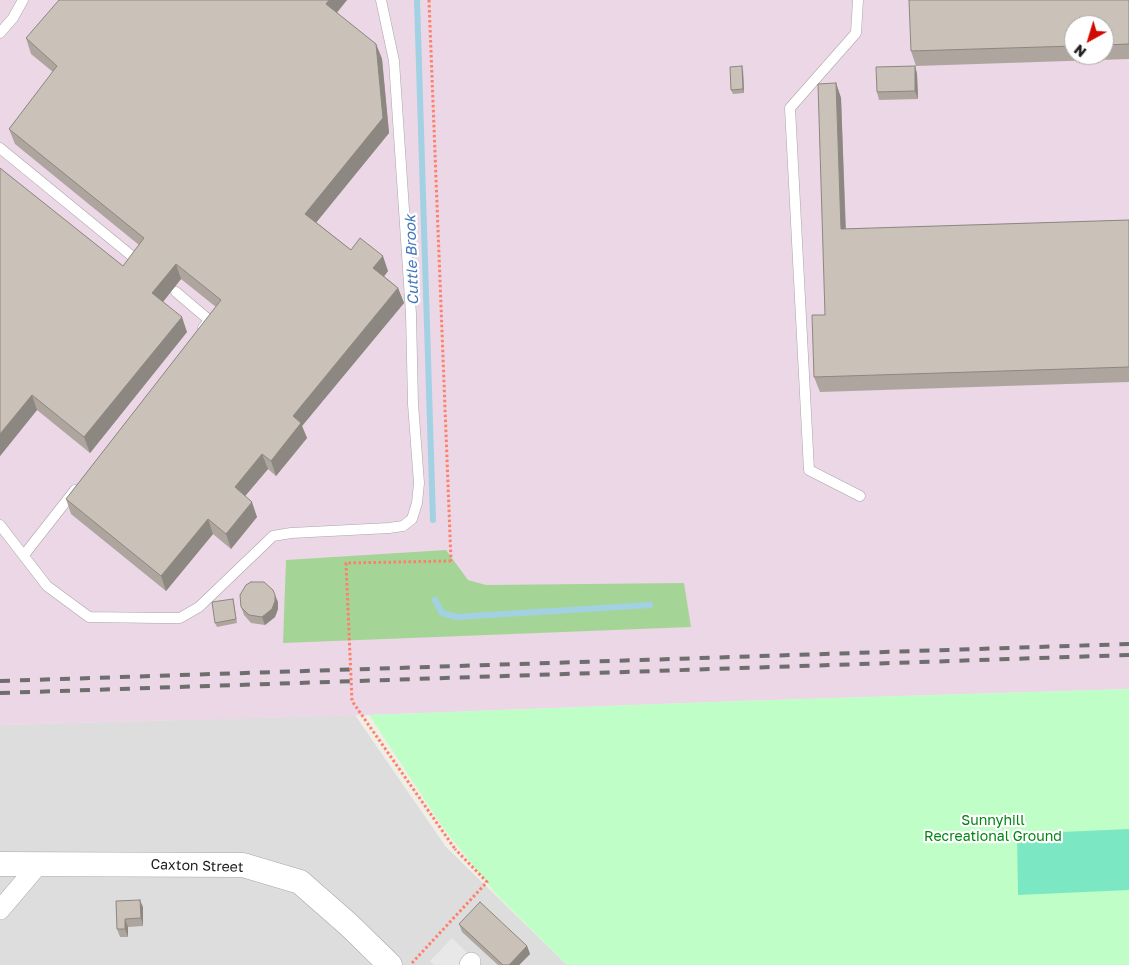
<!DOCTYPE html>
<style>
body{margin:0}
#map{position:relative;width:1129px;height:965px;overflow:hidden;background:#f1eee5;font-family:"Golos Text",sans-serif}
canvas{display:block}
.north{position:absolute;left:1064px;top:15px;width:50px;height:50px;box-sizing:border-box;background:#fff;border:1px solid #a6a6a6;border-radius:50%;rotate:219deg;font-size:14px;font-weight:700;line-height:20px;text-align:center;color:#202020}
.north::after{content:'';display:block;margin:auto;width:18px;height:22px;background:#d00a00;clip-path:polygon(50% 0,100% 100%,50% 72%,0 100%)}
</style>
<div id="map">
<canvas width="1129" height="965"></canvas>
<div class="north">N</div>
</div>
<script>
const context = document.querySelector('canvas').getContext('2d');
context.lineJoin = 'round';
function fillPath(path, color) {
  context.fillStyle = color;
  context.fill(path, 'evenodd');
}
function poly(rows) {
  const path = new Path2D();
  for (const r of rows) {
    path.moveTo(r[0], r[1]);
    for (let i = 2; i < r.length; i += 2) path.lineTo(r[i], r[i + 1]);
  }
  return path;
}
function stroke(path, color, width, dash) {
  context.strokeStyle = color;
  context.lineWidth = width;
  context.lineCap = dash ? 'butt' : 'round';
  context.setLineDash(dash || []);
  context.stroke(path);
}
function write(font, color, halo, rows, align = 'center') {
  context.font = font + ' "Golos Text",sans-serif';
  context.lineWidth = 4.5;
  context.setLineDash([]);
  context.textBaseline = 'middle';
  context.strokeStyle = halo;
  context.fillStyle = color;
  for (const [text, x, y, turn = 0] of rows) {
    context.save();
    context.translate(x, y);
    context.rotate((+turn || 0) * Math.PI / 180);
    context.textAlign = isNaN(turn) ? turn : align;
    if (halo) context.strokeText(text, 0, 0);
    context.fillText(text, 0, 0);
    context.restore();
  }
}
const residential = poly([
 [355,715,446,847,567,965,0,965,0,725]
]);
const industrial = poly([
 [0,0,1129,0,1129,689,740,701,369,715,0,725],
 [1074,25,1104,25,1104,55,1074,55]
]);
const forest = poly([
 [446,550,468,580,486,585,684,583,691,627,283,643,286,560]
]);
const park = poly([
 [1129,689,1129,965,567,965,496,894,444,829,369,715,740,701]
]);
const pitch = poly([
 [1129,829,1129,890,1018,895,1017,834]
]);
const parking = poly([
 [452,938,479,965,434,965,430,961]
]);
const stream = poly([
 [417,0,433,520],
 [435,600,442,613,457,617,650,605]
]);
const path = poly([
 [429,0,451,561],
 [412,963,487,882,455,849]
]);
const service = poly([
 [858,0,856,33,790,108,809,470,860,496],
 [0,33,13,18,23,0],
 [0,148,138,261],
 [176,292,209,320,203,328],
 [0,525,47,586,89,617,159,618,180,618,199,607,273,536,291,533,389,528,403,526,412,519,417,503,419,483,413,404,411,314,394,61,381,0],
 [24,555,75,490]
]);
const minor = poly([
 [0,910,39,864],
 [469,965,471,962]
]);
const tertiary = poly([
 [0,864,243,865,300,882,349,925,390,965]
]);
const rail = poly([
 [0,681,1129,644],
 [0,693,1129,655]
]);
const pathBridge = poly([
 [451,561,346,563,352,701,455,849]
]);
const wall = poly([
 [347,0,337,13,376,44,382,59,389,133,316,222,351,250,388,271,384,276,398,288,404,303,302,426,307,438,276,476,268,469,245,496,257,517,231,549,213,534,166,591,71,514,66,499,216,307,181,279,163,302,187,332,90,453,37,410,0,456,0,168,123,266,139,245,15,144,9,129,53,72,31,54,26,38],
 [1129,0,1129,59,916,66,911,51],
 [1074,25,1104,25,1104,55,1074,55],
 [915,66,917,74,918,99,879,100,877,92],
 [743,70,744,93,733,94,731,90],
 [836,83,841,98,846,229,1129,220,1129,382,820,392,814,377,825,315],
 [233,599,234,603,237,623,217,627,215,623],
 [278,602,278,609,275,617,265,625,251,623,244,615,241,607],
 [116,901,143,907,143,926,128,927,128,937,120,937,117,929],
 [459,924,527,946,530,954,519,965,498,965,462,932]
]);
const shadedWall = poly([
 [329,0,347,0,331,19,326,4],
 [376,44,382,59,389,133,311,229,305,214],
 [742,66,743,70,744,93,743,89],
 [915,66,917,74,918,99,915,91],
 [836,83,841,98,846,244,841,229],
 [383,256,388,271,379,283,373,268],
 [176,264,181,279,158,308,152,293],
 [398,288,404,303,302,426,307,438,276,476,271,461,293,416],
 [182,317,187,332,90,453,84,437],
 [32,395,37,410,0,456,0,434],
 [262,454,268,469,240,502,235,487],
 [252,502,257,517,231,549,226,534],
 [208,519,213,534,166,591,161,576],
 [275,595,278,602,278,609,275,617,265,625,262,617],
 [140,900,143,907,143,926,141,918],
 [125,919,128,927,128,937,125,929],
 [527,946,530,954,519,965,509,965]
]);
const building = poly([
 [59,0,329,0,326,4,376,44,383,118,305,214,351,250,360,238,383,256,373,268,398,288,293,416,301,423,271,461,262,454,235,487,252,502,226,534,208,519,161,576,66,499,221,300,176,264,152,293,182,317,84,437,32,395,0,434,0,168,123,266,144,238,9,129,57,66,26,38,59,0],
 [909,0,1129,0,1129,44,1104,45,1104,25,1074,25,1074,46,911,51,909,0],
 [742,66,743,89,731,90,730,67,742,66],
 [915,66,915,91,877,92,876,67,915,66],
 [836,83,841,229,1129,220,1129,367,814,377,812,315,825,315,818,84,836,83],
 [251,582,264,582,273,590,275,595,275,601,272,609,262,617,249,615,241,607,240,595,246,585,251,582],
 [233,599,236,619,215,623,212,602,233,599],
 [140,900,141,918,125,919,125,929,117,929,116,901,140,900],
 [480,902,527,946,509,965,503,965,459,924,480,902]
]);
const parkNames = [
 ["Sunnyhill",993,821],
 ["Recreational Ground",993,837]
];
const streetNames = [
 ["Caxton Street",197,866,2]
];
const waterNames = [
 ["Cuttle Brook",412,260,-92]
];
fillPath(residential, '#dedddd');
fillPath(industrial, '#ebd7e6');
fillPath(forest, '#a5d596');
fillPath(park, '#bfffc7');
fillPath(pitch, '#7ce8c3');
fillPath(parking, '#e8e8e8');
stroke(stream, '#a1d1e3', 6);
stroke(service, '#a7a7a7', 11);
stroke(minor, '#a7a7a7', 20);
stroke(tertiary, '#a7a7a7', 25);
stroke(path, '#ff7f69', 3, [2.5, 2.5]);
stroke(service, '#fff', 10);
stroke(minor, '#fff', 19);
stroke(tertiary, '#fff', 24);
stroke(rail, '#6e6e6e', 4, [10, 10]);
stroke(pathBridge, '#ff7f69', 3, [2.5, 2.5]);
fillPath(wall, '#aea69e');
fillPath(shadedWall, '#8d8781');
fillPath(building, '#cac1b8');
stroke(building, '#8d8781', 1);
write('14px', '#018612', '#fff', parkNames);
write('14px', '#202020', '#fff', streetNames);
write('italic 15px', '#4178ba', '#fff', waterNames);
</script>
